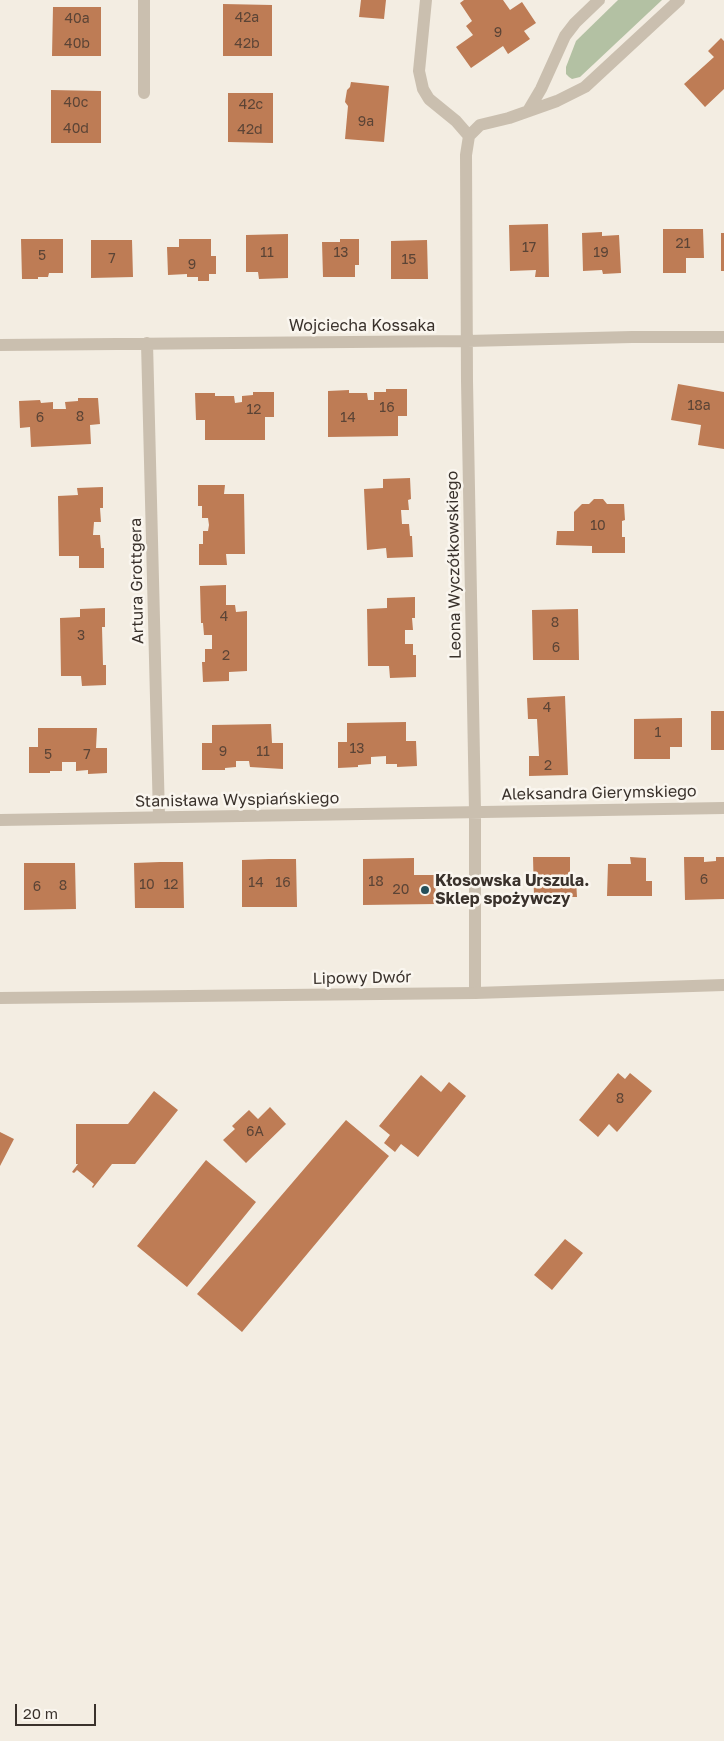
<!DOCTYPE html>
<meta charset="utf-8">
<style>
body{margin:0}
#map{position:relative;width:724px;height:1741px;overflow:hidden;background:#f3ede2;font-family:"Golos Text",sans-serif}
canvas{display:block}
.scale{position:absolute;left:15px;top:1704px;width:81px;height:22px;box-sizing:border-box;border:2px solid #3a322c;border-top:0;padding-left:6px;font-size:15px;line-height:18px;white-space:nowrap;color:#3a322c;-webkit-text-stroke:4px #faf6ef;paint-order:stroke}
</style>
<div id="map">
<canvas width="724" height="1741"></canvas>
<div class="scale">20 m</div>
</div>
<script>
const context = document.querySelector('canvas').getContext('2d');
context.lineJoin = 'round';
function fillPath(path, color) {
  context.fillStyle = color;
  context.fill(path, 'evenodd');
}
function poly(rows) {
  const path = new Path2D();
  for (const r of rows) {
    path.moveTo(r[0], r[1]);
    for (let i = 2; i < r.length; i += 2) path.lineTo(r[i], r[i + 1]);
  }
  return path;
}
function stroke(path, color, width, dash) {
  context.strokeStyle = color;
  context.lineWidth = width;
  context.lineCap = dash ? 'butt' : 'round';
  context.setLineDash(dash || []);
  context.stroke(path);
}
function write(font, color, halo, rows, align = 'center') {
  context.font = font + ' "Golos Text",sans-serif';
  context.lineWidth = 5;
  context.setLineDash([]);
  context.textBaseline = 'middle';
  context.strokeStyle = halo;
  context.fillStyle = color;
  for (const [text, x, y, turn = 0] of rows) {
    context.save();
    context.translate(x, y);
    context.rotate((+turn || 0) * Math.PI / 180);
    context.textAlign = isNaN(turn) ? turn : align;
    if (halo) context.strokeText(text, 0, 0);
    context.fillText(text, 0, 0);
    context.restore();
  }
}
const green = poly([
 [618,0,662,0,580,77,572,79,569,77,566,74,566,67,576,41]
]);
const building = poly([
 [361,0,386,0,384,19,359,17],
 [464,0,503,0,510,10,522,2,536,23,524,31,530,39,508,54,503,46,471,68,456,47,473,35,466,26,472,21,460,3],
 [223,4,272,5,272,56,223,56],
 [53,7,101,7,101,56,52,56],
 [721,38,724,41,724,89,705,107,684,84,714,57,708,51],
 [351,82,389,86,384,142,345,139,348,106,345,102,347,90,350,87],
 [51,90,101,91,101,143,51,143],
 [228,93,273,93,273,143,228,142],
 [548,224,549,277,535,277,536,270,510,271,509,225],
 [663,229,703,229,704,258,686,258,686,273,663,273],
 [602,232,602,236,619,235,621,273,603,274,602,270,583,271,582,233],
 [721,233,724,233,724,271,721,271],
 [288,234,288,278,259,279,258,272,246,272,246,235],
 [21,239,63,239,63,273,49,273,48,277,38,277,38,279,22,279],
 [179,239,211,239,211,256,216,256,216,274,209,274,209,281,198,281,198,277,187,277,187,274,168,275,167,247,179,247],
 [340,239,359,239,359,265,355,265,355,277,323,277,322,242,340,242],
 [91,240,132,240,133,277,91,278],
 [427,240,428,279,391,279,391,241],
 [678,384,724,392,724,449,698,445,701,425,671,420],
 [386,389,407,389,407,416,398,416,398,436,328,437,328,391,349,390,349,393,367,393,368,400,374,400,374,392,386,392],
 [253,392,274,392,274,417,265,417,265,440,205,440,205,420,196,420,195,393,215,393,215,396,234,396,235,403,242,402,242,396,253,395],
 [78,398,98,398,100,424,90,425,91,444,31,447,30,427,20,428,19,401,40,400,41,403,53,402,53,409,66,409,65,402,78,401],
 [410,478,411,499,408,500,409,510,401,510,402,524,409,524,410,536,412,536,413,557,387,558,386,548,367,550,364,489,383,488,383,479],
 [198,485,225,485,224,494,244,494,245,554,226,554,227,565,199,565,199,544,203,544,203,531,208,531,209,525,208,518,202,518,202,506,198,506],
 [103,487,103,508,100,508,101,522,94,522,93,535,100,535,101,548,104,548,104,568,79,568,79,556,59,556,58,496,78,495,77,488],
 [594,499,603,499,607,504,624,504,625,520,622,521,622,537,625,537,625,553,592,553,592,546,556,545,557,531,574,531,574,512,582,504,589,504],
 [226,585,226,605,235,605,236,612,247,611,247,671,229,672,229,681,203,682,202,662,205,662,205,649,212,649,212,635,204,635,203,623,201,623,200,586],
 [415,597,415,618,412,618,413,630,405,630,405,644,413,644,413,655,416,655,416,677,390,678,389,666,368,666,367,609,387,608,387,598],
 [105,608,105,627,102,627,103,665,106,665,106,685,82,686,81,676,61,676,60,618,80,617,80,609],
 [578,609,579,660,533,660,532,610],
 [565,696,568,775,529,776,529,756,539,756,537,719,528,719,527,698],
 [711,711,724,711,724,750,711,750],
 [682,718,682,747,670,747,670,759,634,759,634,719],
 [406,722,406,741,416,741,417,766,397,767,397,764,386,764,386,756,371,757,371,764,358,765,358,767,338,768,338,742,347,742,347,723],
 [271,724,272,743,283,743,283,769,250,767,249,761,236,761,236,767,225,768,225,770,202,770,202,743,212,743,212,725],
 [38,728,97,728,96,748,107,748,107,773,88,774,88,770,76,771,76,762,62,762,62,771,50,771,50,773,29,773,29,747,38,747],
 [533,857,570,857,570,880,576,880,577,897,534,897],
 [630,857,646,858,646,881,652,881,652,896,607,896,608,864,631,864],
 [684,857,704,857,704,862,716,861,716,857,724,857,724,899,685,900],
 [414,858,414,875,435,875,436,904,363,905,363,859],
 [269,859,296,859,297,907,242,907,242,860],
 [160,862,183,862,184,908,135,908,134,863],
 [24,863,75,863,76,909,24,910],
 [618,1073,625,1079,630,1073,652,1091,617,1132,609,1124,598,1137,579,1120],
 [421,1075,441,1092,449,1082,466,1096,418,1157,401,1144,395,1152,384,1143,390,1135,379,1126],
 [154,1091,178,1110,135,1164,112,1164,93,1188,92,1187,94,1184,77,1170,74,1173,72,1172,78,1164,76,1164,76,1124,128,1124],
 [270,1107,286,1124,246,1163,223,1140,235,1129,232,1126,249,1110,258,1119],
 [346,1120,389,1156,242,1332,197,1294],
 [0,1132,14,1139,0,1166],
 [206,1160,256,1202,187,1287,137,1246],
 [565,1239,583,1253,552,1290,534,1275]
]);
const minor = poly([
 [144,0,144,93],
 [426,0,419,71,423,89,429,99,456,121,469,136],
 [528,111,541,89,565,36,575,23,599,0],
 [147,343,159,817],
 [0,345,467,341,632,337,724,337],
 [0,820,724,808],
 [475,993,475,811,467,381,466,155,469,136,480,125,509,118,557,101,585,87,679,0]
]);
const tertiary = poly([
 [0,998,475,993,724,985]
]);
const markers = [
 [425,890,5,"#244e59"]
];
const numberNames = [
 ["42a",247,18],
 ["40a",77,19],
 ["9",498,33],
 ["40b",77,44],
 ["42b",247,44],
 ["40c",76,103],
 ["42c",251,105],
 ["9a",366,122],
 ["40d",76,129],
 ["42d",250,130],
 ["21",683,244],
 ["17",529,248],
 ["11",267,253],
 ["13",341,253],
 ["19",601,253],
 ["5",42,256],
 ["7",112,259],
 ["15",409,260],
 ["9",192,265],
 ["18a",699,406],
 ["16",387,408],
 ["12",254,410],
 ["8",80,417],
 ["6",40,418],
 ["14",348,418],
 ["10",598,526],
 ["4",224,617],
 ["8",555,623],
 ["3",81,636],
 ["6",556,648],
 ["2",226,656],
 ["4",547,708],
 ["1",658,733],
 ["13",357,749],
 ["9",223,752],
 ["11",263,752],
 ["5",48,755],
 ["7",87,755],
 ["2",548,766],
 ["6",704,880],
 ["18",376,882],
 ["14",256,883],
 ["16",283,883],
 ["10",147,885],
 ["12",171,885],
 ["8",63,886],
 ["6",37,887],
 ["20",401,890],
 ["8",620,1099],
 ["6A",255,1132]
];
const streetNames = [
 ["Wojciecha Kossaka",362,326],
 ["Leona Wyczółkowskiego",454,565,-91],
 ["Artura Grottgera",137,581,-91],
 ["Aleksandra Gierymskiego",599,793,-1],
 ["Stanisława Wyspiańskiego",237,800,-1],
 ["Lipowy Dwór",362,978,-1]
];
const poiNames = [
 ["Kłosowska Urszula.",435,881],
 ["Sklep spożywczy",435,899]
];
fillPath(green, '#b3c1a3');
fillPath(building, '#be7c55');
stroke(minor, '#cabfaf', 12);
stroke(tertiary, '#cabfaf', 12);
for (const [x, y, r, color] of markers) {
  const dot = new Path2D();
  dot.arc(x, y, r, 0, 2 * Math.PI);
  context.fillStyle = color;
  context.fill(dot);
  stroke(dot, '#faf6ef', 2);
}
write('14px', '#5b4436', null, numberNames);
write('16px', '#3a322c', '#faf6ef', streetNames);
write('bold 16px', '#3a322c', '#faf6ef', poiNames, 'left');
</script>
